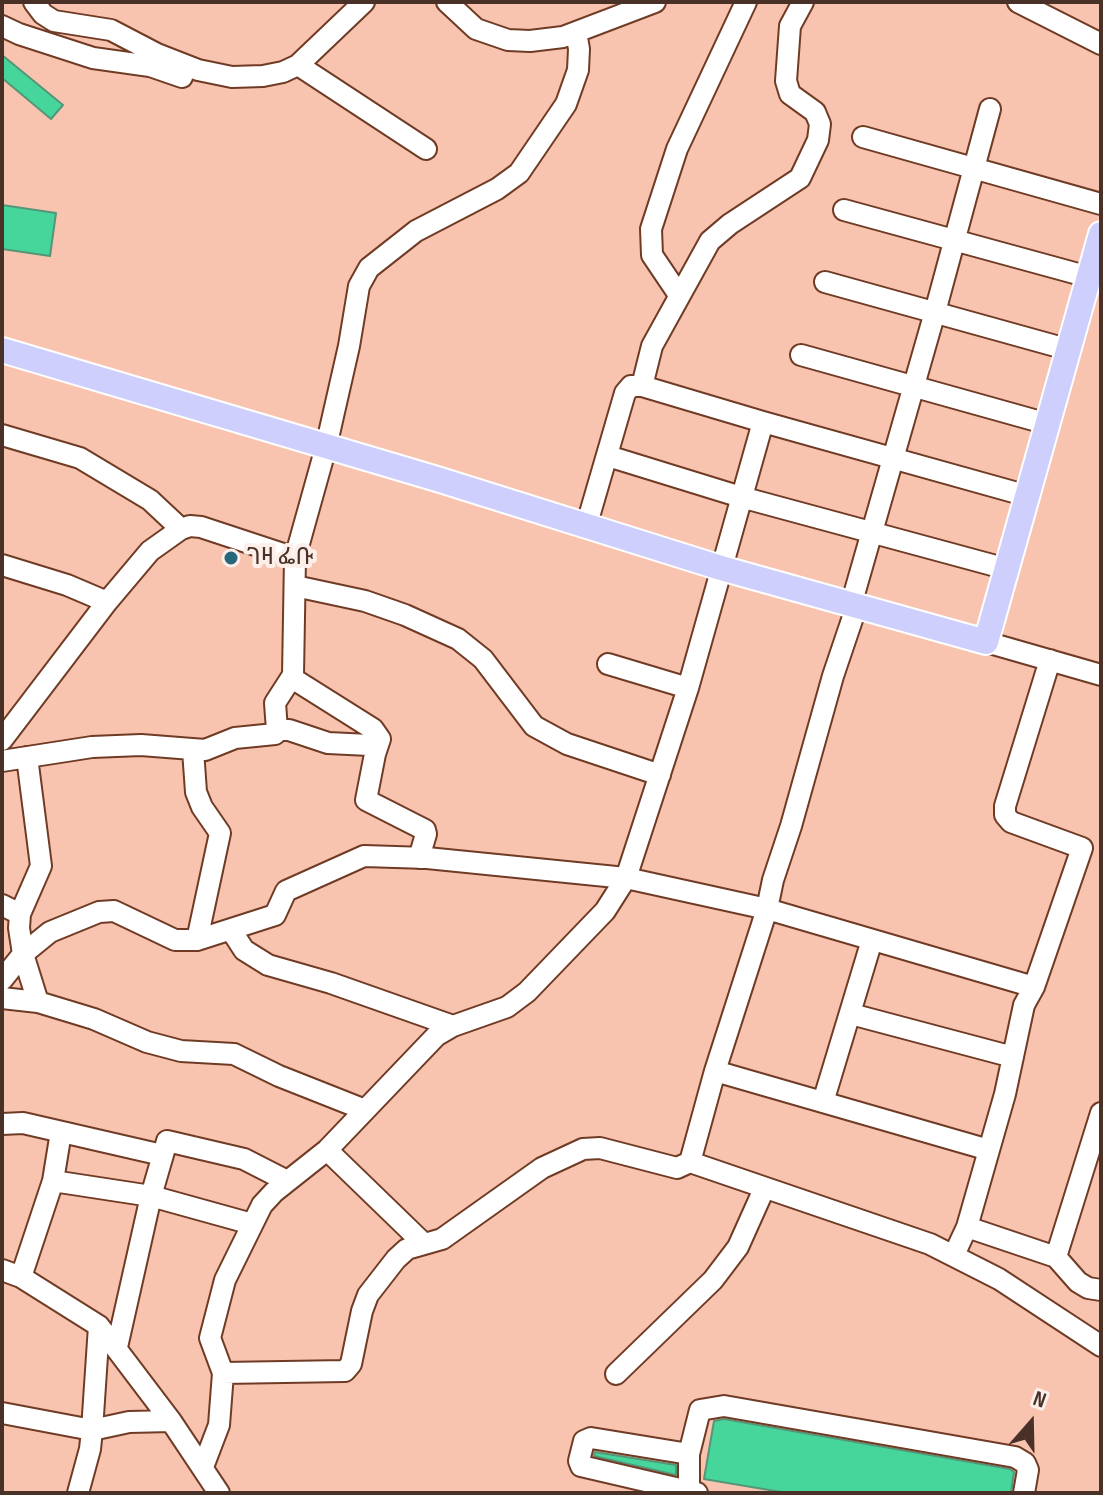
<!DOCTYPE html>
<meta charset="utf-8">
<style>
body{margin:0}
#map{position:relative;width:1103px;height:1495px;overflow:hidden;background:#f8c4af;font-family:"Sofia Sans Condensed",sans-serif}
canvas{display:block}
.frame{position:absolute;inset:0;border:4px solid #4a3127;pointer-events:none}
.north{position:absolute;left:991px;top:1383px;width:80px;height:80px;-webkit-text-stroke:6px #fcefea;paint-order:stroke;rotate:20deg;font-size:22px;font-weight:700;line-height:32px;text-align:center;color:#4a3127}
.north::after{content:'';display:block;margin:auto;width:28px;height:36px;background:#4a3127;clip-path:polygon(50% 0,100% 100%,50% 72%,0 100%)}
</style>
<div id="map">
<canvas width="1103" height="1495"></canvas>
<div class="frame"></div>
<div class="north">N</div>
</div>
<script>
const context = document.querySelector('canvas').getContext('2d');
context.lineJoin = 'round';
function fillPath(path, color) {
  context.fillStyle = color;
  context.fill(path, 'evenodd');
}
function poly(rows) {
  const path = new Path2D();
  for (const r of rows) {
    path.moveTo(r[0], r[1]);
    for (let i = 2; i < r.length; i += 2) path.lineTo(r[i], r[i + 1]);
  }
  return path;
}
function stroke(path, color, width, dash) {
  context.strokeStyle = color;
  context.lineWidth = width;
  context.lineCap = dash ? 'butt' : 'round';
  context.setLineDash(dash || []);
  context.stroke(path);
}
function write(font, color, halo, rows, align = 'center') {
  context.font = font + ' "Sofia Sans Condensed","Noto Sans Ethiopic",sans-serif';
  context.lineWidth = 8;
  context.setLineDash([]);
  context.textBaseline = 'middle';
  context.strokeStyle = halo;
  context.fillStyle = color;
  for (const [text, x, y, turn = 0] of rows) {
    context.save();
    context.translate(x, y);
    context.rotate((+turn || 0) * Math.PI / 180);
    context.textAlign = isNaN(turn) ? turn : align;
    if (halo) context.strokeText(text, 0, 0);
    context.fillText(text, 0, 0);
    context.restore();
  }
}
const building = poly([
 [2,55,63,105,51,119,2,78,2,55],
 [2,205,56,213,50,256,2,249,2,205],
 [724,1419,1010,1469,1014,1472,1011,1493,787,1493,704,1479,714,1421,724,1419],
 [595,1452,676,1465,676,1475,594,1456,595,1452]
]);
const minor = poly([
 [34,2,43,14,54,21,111,30,157,54,198,70,232,77,263,76,283,72,298,65,364,2],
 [447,2,476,29,508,40,530,41,563,37,655,2],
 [1018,2,1101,44],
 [2,26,19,34,93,58,150,66,182,77],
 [298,65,426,149],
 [863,137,1101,204],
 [844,210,1089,277],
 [825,282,1070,350],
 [679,295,652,255,651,229,677,149,746,2],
 [801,355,1048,424],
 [642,386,652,346,710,241,730,224,800,178,818,140,820,124,815,112,790,94,786,81,790,26,803,2],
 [2,435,80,458,150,500,181,529],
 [608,456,741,497,1007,569],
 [586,527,625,393,631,386,642,386,763,422,1028,496],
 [2,565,67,585,107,602],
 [295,586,365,601,405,615,458,639,483,659,534,726,567,744,660,775],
 [851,605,935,312,990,109],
 [856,608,833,676,791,826,773,880,767,909,715,1071,690,1162,930,1244,999,1279,1101,1346],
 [986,642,1101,675],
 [608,664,688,688],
 [277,730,289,730,328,743,369,745,379,742,380,739,373,729,292,678],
 [2,740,107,602,150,551,181,529,190,526,201,527,295,558,326,447,349,346,359,286,369,268,416,231,497,189,519,173,566,104,578,70,579,49,576,32],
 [379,742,375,754,366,800,425,830,426,834,419,858],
 [193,750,196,792,202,807,220,833,197,940],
 [27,757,41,866,20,914,19,928,23,954,38,1002],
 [2,761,92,747,141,745,205,750,235,738,275,734,277,730,275,703,293,675,295,558],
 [2,905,20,914],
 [231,930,244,950,268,965,331,983,453,1026],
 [2,980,23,954,50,932,99,912,114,911,175,940,197,940,275,915,286,891,364,856,427,858,626,878,767,909,1034,987],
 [2,998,38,1002,94,1019,147,1042,181,1051,234,1054,279,1076,365,1110],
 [851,1014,1013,1057],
 [715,1071,989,1150],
 [823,1102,872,940],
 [1101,1113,1056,1257,1078,1282,1088,1288,1101,1290],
 [2,1124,23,1123,162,1155],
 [327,1150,422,1242],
 [53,1181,151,1196,252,1224],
 [967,1227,1056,1257],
 [954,1255,967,1227,1005,1094,1024,1005,1034,987,1082,848,1011,822,1005,815,1005,806,1050,660],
 [2,1270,21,1277,99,1326,171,1421,219,1493],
 [21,1277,53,1181,61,1132],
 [99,1326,92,1430,129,1422,171,1421],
 [117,1347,151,1196,167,1141,244,1159,287,1181],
 [223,1373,345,1371,351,1364,362,1311,368,1295,396,1259,407,1249,442,1239,542,1168,583,1149,600,1148,677,1168,690,1162],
 [616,1374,713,1280,738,1247,764,1189],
 [2,1413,92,1430,90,1449,78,1493],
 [689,1454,591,1438,584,1441,579,1461,581,1466,697,1493],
 [203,1467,219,1425,223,1373,210,1338,225,1280,262,1205,274,1192,327,1150,436,1036,453,1026,507,1007,527,992,605,911,626,878,688,688,763,422],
 [689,1491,689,1454,700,1410,724,1406,1015,1457,1025,1463,1028,1470,1024,1493]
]);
const major = poly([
 [2,350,437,479,721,568,986,642,1101,234]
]);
const markers = [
 [231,558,8,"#27677b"]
];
const poiNames = [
 ["ገዛ ፌቡ",247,558]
];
fillPath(building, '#46d69c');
stroke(building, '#559678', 2);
stroke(minor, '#703b25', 24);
stroke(major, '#fff', 28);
stroke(minor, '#fff', 20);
stroke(major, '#cecffc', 24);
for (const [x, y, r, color] of markers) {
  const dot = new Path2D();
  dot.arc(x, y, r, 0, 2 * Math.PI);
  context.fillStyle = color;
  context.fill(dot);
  stroke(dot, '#fcefea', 3);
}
write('24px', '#4a3127', '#fcefea', poiNames, 'left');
</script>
